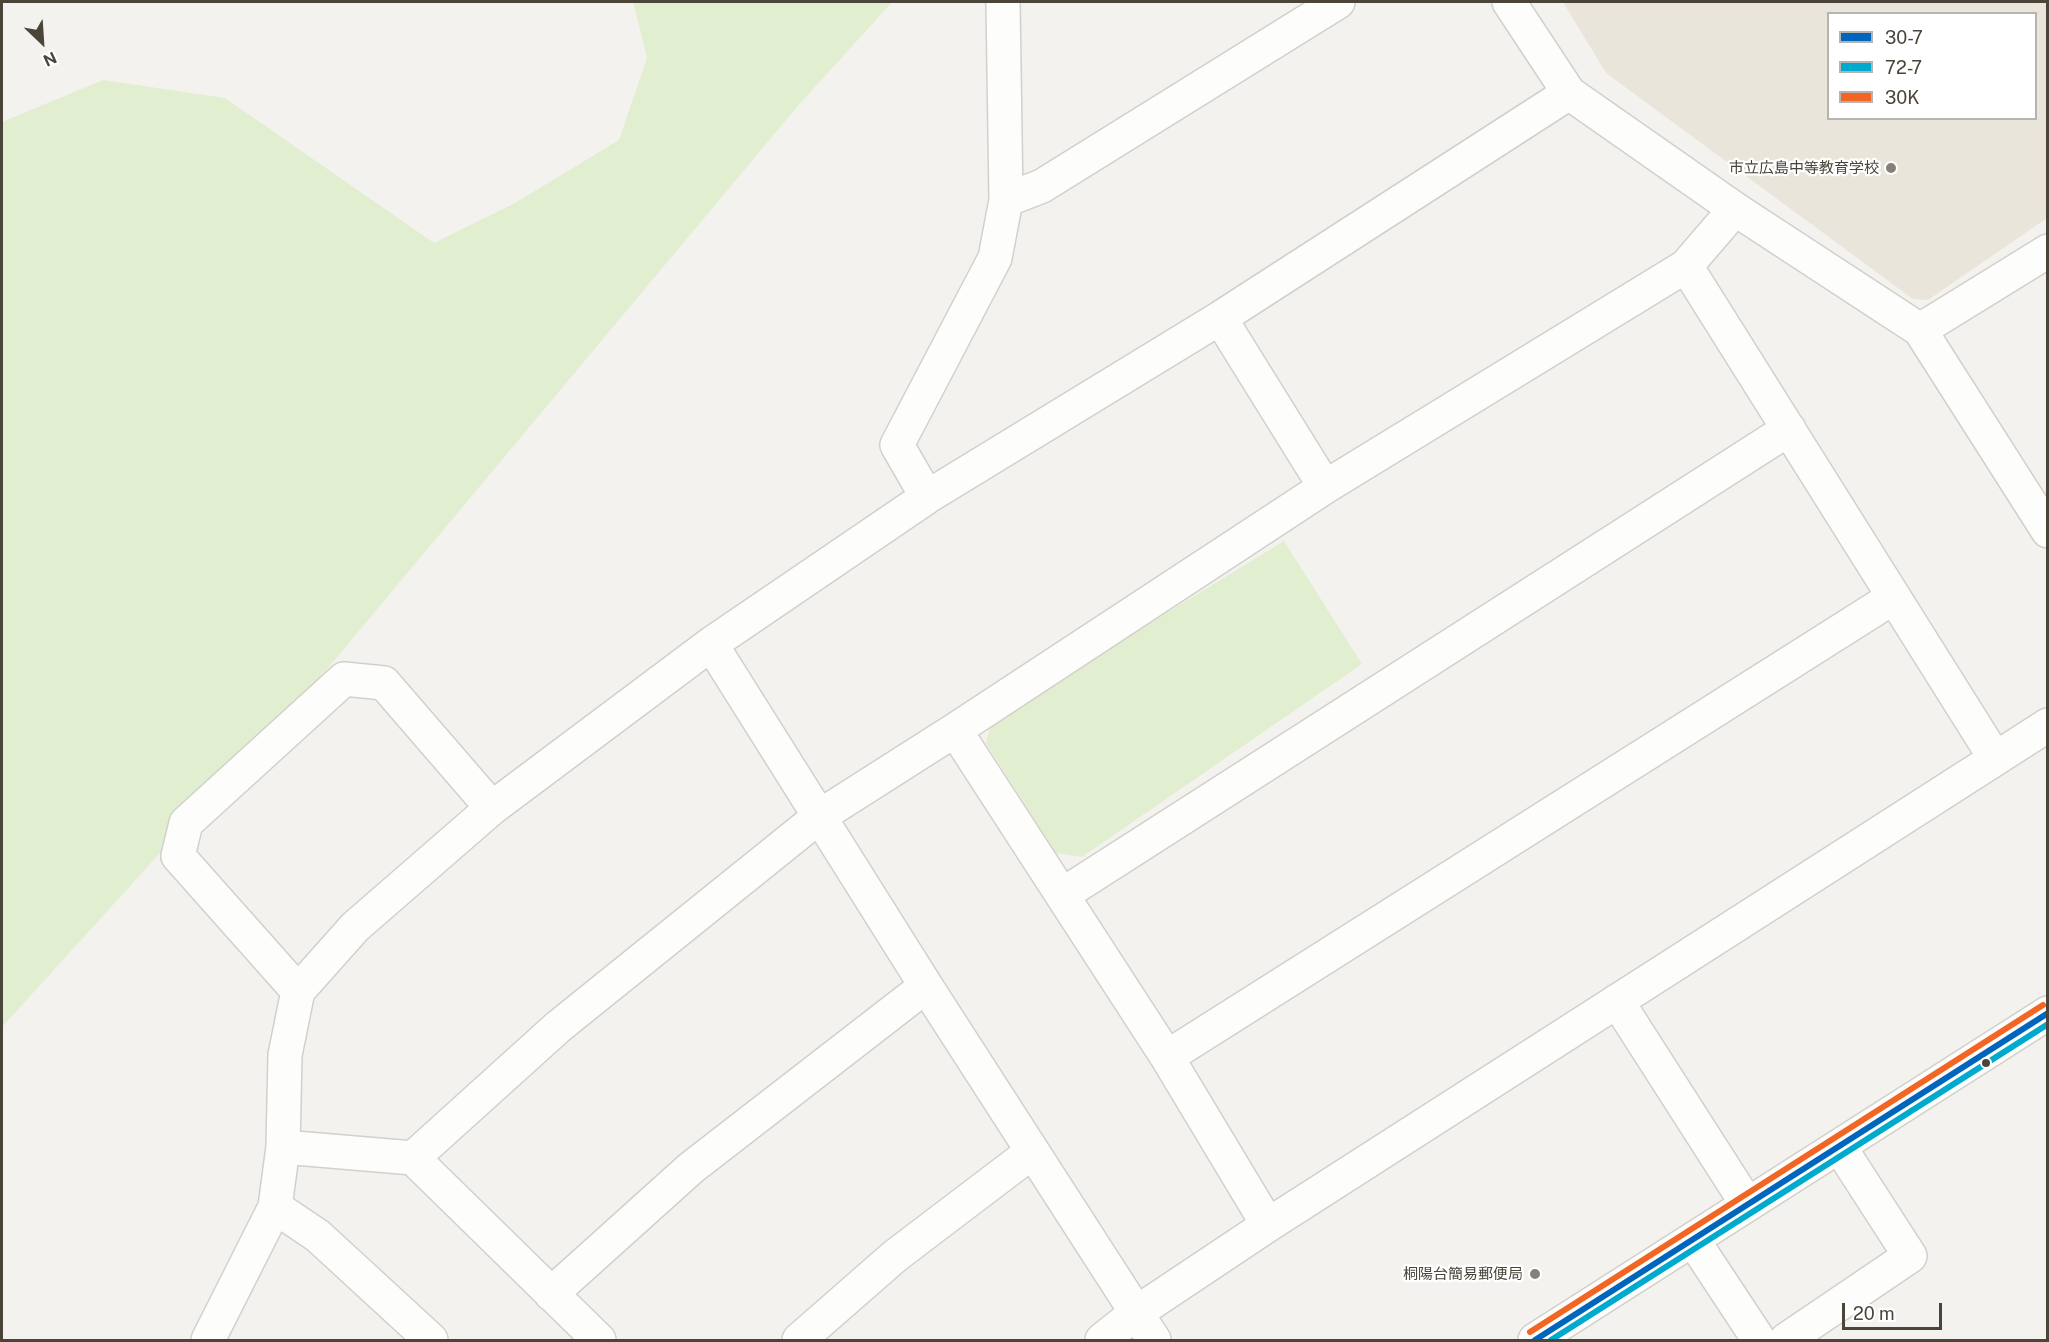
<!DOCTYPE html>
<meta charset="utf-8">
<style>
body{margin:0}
#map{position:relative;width:2049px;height:1342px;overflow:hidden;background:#f4f2ee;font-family:"Public Sans",sans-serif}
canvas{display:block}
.frame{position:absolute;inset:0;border:3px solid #4b4439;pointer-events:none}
.legend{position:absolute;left:1827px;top:12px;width:210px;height:108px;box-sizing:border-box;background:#fff;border:2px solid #b7b4b0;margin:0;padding:8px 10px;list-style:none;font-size:18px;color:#4b4439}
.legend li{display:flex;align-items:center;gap:12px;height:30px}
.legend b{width:30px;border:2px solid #b7b4b0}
.north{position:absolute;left:12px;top:12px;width:60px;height:60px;-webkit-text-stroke:4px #fff;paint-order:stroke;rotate:155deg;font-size:16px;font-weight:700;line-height:24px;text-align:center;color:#4b4439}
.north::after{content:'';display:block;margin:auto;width:21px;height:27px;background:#4b4439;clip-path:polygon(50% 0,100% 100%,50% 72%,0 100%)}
.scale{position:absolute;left:1842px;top:1303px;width:100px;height:27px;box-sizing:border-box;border:3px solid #4b4439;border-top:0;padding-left:8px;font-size:18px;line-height:21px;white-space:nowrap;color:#4b4439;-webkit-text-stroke:4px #fff;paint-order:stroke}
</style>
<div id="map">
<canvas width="2049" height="1342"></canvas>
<div class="frame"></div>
<ul class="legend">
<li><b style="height:8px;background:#0065bd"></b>30-7</li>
<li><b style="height:8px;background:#00a9ce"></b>72-7</li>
<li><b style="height:8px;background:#f26522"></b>30K</li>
</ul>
<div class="north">N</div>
<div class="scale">20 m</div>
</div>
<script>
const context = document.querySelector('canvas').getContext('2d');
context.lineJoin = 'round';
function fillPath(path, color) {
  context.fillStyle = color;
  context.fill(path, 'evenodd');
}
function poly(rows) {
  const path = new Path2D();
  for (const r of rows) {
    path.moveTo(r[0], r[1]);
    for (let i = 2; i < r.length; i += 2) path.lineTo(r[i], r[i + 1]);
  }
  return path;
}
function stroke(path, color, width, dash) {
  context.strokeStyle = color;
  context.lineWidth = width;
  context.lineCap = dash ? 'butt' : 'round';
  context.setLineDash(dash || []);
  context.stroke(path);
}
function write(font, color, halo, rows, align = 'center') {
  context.font = font + ' "Public Sans","Noto Sans JP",sans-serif';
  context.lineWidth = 4.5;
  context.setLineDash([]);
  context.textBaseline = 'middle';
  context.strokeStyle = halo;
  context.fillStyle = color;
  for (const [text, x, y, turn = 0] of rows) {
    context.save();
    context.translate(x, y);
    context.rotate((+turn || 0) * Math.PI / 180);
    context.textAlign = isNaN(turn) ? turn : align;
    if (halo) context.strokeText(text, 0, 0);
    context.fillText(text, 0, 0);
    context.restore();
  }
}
const education = poly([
 [1563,2,2047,2,2047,218,1928,300,1913,299,1606,73],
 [1828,14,2036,14,2036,118,1828,118]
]);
const green = poly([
 [633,2,892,2,796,108,328,668,2,1027,2,122,103,80,225,98,434,243,515,203,619,140,647,58],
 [1284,541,1362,664,1082,857,1056,853,986,743,992,720]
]);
const minor = poly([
 [1509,2,1569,93,1735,209,1920,330,2048,531],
 [1006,200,1042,186,1338,2],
 [1686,266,1995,758],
 [1220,318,1325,487],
 [1920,330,2048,251],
 [927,497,897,445,995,258,1006,200,1003,2],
 [711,644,926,986,1154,1340],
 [955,730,1167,1057,1268,1225],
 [1062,895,1789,429],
 [298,991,178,856,186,823,344,679,384,683,492,808],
 [1617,1001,1747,1204],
 [1167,1057,1894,597],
 [283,1147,413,1158,599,1340],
 [413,1158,558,1027,820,816,955,730,1325,487,1686,266,1735,209],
 [275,1207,318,1236,431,1340],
 [1693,1240,1759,1340],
 [551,1294,691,1168,926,986],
 [208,1340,275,1207,283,1147,285,1055,298,991,355,927,492,808,711,644,927,497,1220,318,1569,93],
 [799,1340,895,1256,1032,1152],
 [1102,1340,1136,1313,1268,1225,2048,725],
 [1535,1340,2048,1013],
 [1786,1340,1910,1256,1839,1146]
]);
const bus1 = poly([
 [1535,1340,2048,1013]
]);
const bus2 = poly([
 [1551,1340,2048,1024]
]);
const bus3 = poly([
 [1530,1332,2043,1005]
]);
const markers = [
 [1891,168,6,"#868178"],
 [1986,1063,5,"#4b4439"],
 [1535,1274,6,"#868178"]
];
const poiNames = [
 ["市立広島中等教育学校",1879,168],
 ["桐陽台簡易郵便局",1523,1274]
];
fillPath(education, '#eae5da');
fillPath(green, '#e1eecf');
stroke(minor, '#d2d0cb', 36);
stroke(minor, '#fdfdfc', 33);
stroke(bus1, '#0065bd', 6);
stroke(bus2, '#00a9ce', 6);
stroke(bus3, '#f26522', 6);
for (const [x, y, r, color] of markers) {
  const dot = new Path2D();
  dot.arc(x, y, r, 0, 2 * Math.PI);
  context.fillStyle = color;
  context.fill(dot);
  stroke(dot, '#fff', 2);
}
write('15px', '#4b4439', '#fff', poiNames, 'right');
</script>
